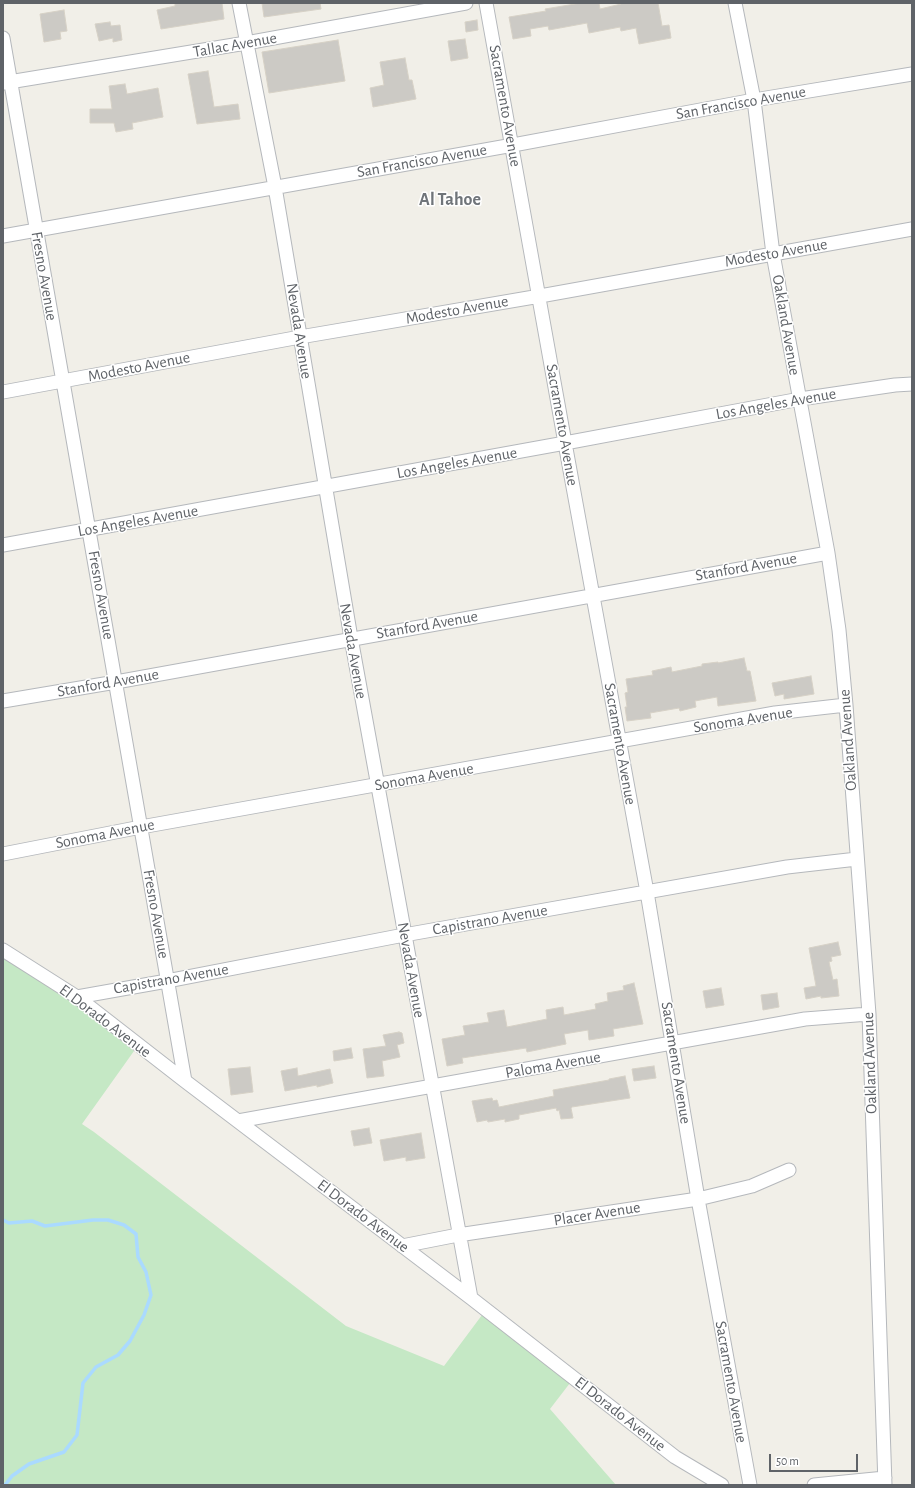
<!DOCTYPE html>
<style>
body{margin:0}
#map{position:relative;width:915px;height:1488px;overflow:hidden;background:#f1efe8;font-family:"Alegreya Sans",sans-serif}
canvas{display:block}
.frame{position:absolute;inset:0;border:4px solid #5f6368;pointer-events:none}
.scale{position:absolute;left:769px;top:1454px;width:89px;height:18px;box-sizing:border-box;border:2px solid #5f6368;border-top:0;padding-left:5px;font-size:12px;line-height:14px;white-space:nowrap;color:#5f6368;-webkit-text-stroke:3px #fff;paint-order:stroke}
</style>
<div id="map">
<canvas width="915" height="1488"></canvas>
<div class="frame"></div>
<div class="scale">50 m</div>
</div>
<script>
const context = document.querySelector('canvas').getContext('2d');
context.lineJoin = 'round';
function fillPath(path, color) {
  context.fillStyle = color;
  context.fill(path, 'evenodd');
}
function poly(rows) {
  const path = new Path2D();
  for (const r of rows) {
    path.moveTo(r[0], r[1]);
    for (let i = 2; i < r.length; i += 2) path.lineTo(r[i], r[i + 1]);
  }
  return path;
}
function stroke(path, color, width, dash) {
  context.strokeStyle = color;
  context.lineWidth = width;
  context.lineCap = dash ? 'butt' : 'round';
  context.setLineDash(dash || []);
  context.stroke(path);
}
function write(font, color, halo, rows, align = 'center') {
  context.font = font + ' "Alegreya Sans",sans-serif';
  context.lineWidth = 3;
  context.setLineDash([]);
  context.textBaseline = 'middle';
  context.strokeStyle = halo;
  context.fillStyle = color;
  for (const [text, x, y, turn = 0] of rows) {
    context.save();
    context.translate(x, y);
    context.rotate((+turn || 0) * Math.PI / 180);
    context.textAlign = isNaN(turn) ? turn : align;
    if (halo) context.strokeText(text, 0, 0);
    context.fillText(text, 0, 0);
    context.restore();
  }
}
const green = poly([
 [3,952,85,1012,134,1051,82,1124,94,1132,346,1326,444,1366,482,1315,570,1383,550,1409,616,1485,3,1485]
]);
const stream = poly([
 [3,1220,9,1223,32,1221,45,1226,93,1220,108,1220,124,1225,136,1234,138,1257,146,1272,151,1295,144,1315,130,1341,118,1355,96,1367,83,1383,77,1435,64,1452,29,1464,12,1476,5,1485]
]);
const building = poly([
 [175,3,222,3,224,19,161,29,157,10,175,6,175,3],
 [262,3,320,3,321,9,264,17,262,3],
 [581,3,599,3,600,9,621,4,620,3,658,3,662,26,669,25,671,38,639,44,636,28,621,31,620,27,589,33,587,23,549,30,548,26,530,29,531,36,513,39,509,17,546,11,545,9,581,3],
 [64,10,67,31,60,32,61,39,44,42,40,14,64,10],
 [477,20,478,30,466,32,465,22,477,20],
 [110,22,111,26,120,25,122,40,113,42,113,38,99,41,95,24,110,22],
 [465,39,468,58,451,61,448,41,465,39],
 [338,40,345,81,269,93,262,52,338,40],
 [405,58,409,80,412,80,416,99,373,107,370,88,384,85,380,62,405,58],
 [208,71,214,107,238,104,240,119,197,124,188,74,208,71],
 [125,84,127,94,158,88,163,117,132,123,133,129,116,132,114,123,90,123,90,109,112,109,109,86,125,84],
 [744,658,747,671,750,671,756,701,718,706,717,697,695,701,696,707,680,711,679,708,650,713,651,718,627,721,625,707,627,707,625,693,628,692,626,679,653,675,652,671,671,667,672,672,702,666,702,664,718,662,718,663,744,658],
 [811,676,814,694,784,699,784,694,775,696,772,683,811,676],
 [838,942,841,955,831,957,832,961,829,962,833,980,837,979,839,996,821,998,821,996,806,999,804,988,816,986,809,948,838,942],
 [634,983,643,1024,613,1029,614,1036,589,1040,588,1030,564,1034,566,1044,527,1052,526,1048,462,1058,463,1063,447,1066,442,1039,465,1035,463,1026,489,1022,487,1013,504,1010,507,1027,547,1019,546,1010,563,1007,564,1015,596,1009,595,1004,608,1001,607,993,624,990,623,986,634,983],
 [721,988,724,1005,706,1008,703,991,721,988],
 [777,993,779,1007,763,1010,761,995,777,993],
 [399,1032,402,1033,404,1043,397,1045,400,1057,382,1061,384,1076,367,1078,363,1049,386,1046,383,1035,399,1032],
 [351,1048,353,1058,334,1061,333,1051,351,1048],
 [654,1066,656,1078,634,1081,632,1069,654,1066],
 [250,1067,253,1092,231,1095,228,1069,250,1067],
 [297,1068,298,1076,330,1069,333,1083,317,1087,317,1085,285,1091,281,1071,297,1068],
 [625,1076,630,1098,572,1107,571,1108,573,1118,561,1119,559,1110,557,1111,556,1108,519,1115,519,1119,505,1122,505,1119,488,1122,487,1120,477,1122,472,1101,492,1098,493,1101,497,1100,499,1107,554,1096,553,1090,609,1080,609,1079,625,1076],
 [369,1128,372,1143,354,1146,351,1131,369,1128],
 [421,1133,425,1158,406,1161,406,1157,384,1161,380,1140,421,1133]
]);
const minor = poly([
 [239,3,275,187,351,638,471,1298],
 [486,3,565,443,647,892,698,1199,750,1485],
 [735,3,754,100,773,254,828,553,839,630,846,705,869,1014,885,1485],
 [3,38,185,1081],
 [3,83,246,43,466,3],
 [3,236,513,145,754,100,912,74],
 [3,392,300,337,540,296,912,229],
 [3,545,565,443,800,399,895,385,912,384],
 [3,701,116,682,828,553],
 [3,854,141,827,775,713,846,705],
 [3,950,77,997,185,1081,471,1298,675,1457,722,1485],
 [77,997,167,981,404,935,787,867,857,859],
 [238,1121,805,1019,869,1014],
 [402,1246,458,1235,698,1199,752,1186,789,1170],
 [814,1485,885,1478]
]);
const streetNames = [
 ["Tallac Avenue",235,45,-10],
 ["San Francisco Avenue",741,103,-10],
 ["Sacramento Avenue",505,106,80],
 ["San Francisco Avenue",422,161,-10],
 ["Modesto Avenue",776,253,-10],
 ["Fresno Avenue",44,276,80],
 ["Modesto Avenue",457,310,-10],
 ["Oakland Avenue",786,325,80],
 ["Nevada Avenue",299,331,81],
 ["Modesto Avenue",139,367,-11],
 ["Los Angeles Avenue",776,404,-10],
 ["Sacramento Avenue",562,425,80],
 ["Los Angeles Avenue",457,463,-10],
 ["Los Angeles Avenue",138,521,-10],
 ["Stanford Avenue",746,567,-10],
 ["Fresno Avenue",101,595,80],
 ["Stanford Avenue",427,625,-10],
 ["Nevada Avenue",353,651,80],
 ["Stanford Avenue",108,683,-10],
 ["Sonoma Avenue",743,720,-9],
 ["Oakland Avenue",848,740,-94],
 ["Sacramento Avenue",620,744,80],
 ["Sonoma Avenue",424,777,-10],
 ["Sonoma Avenue",105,834,-11],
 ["Fresno Avenue",156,914,80],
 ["Capistrano Avenue",490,920,-10],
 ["Nevada Avenue",411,970,80],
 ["Capistrano Avenue",171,979,-10],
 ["El Dorado Avenue",105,1021,37],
 ["Sacramento Avenue",676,1063,81],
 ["Oakland Avenue",870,1063,-92],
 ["Paloma Avenue",553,1065,-10],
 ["Placer Avenue",597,1214,-9],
 ["El Dorado Avenue",363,1216,37],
 ["Sacramento Avenue",731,1382,80],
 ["El Dorado Avenue",620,1414,38]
];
const quarterNames = [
 ["Al Tahoe",450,200]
];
fillPath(green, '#c5e8c5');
stroke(stream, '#aadaff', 3.5);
fillPath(building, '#cccac5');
stroke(building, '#d6d1c6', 1);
stroke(minor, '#b5b8bc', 15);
stroke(minor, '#fff', 13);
write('16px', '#5f6368', '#fff', streetNames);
write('bold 18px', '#70757a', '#fff', quarterNames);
</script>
